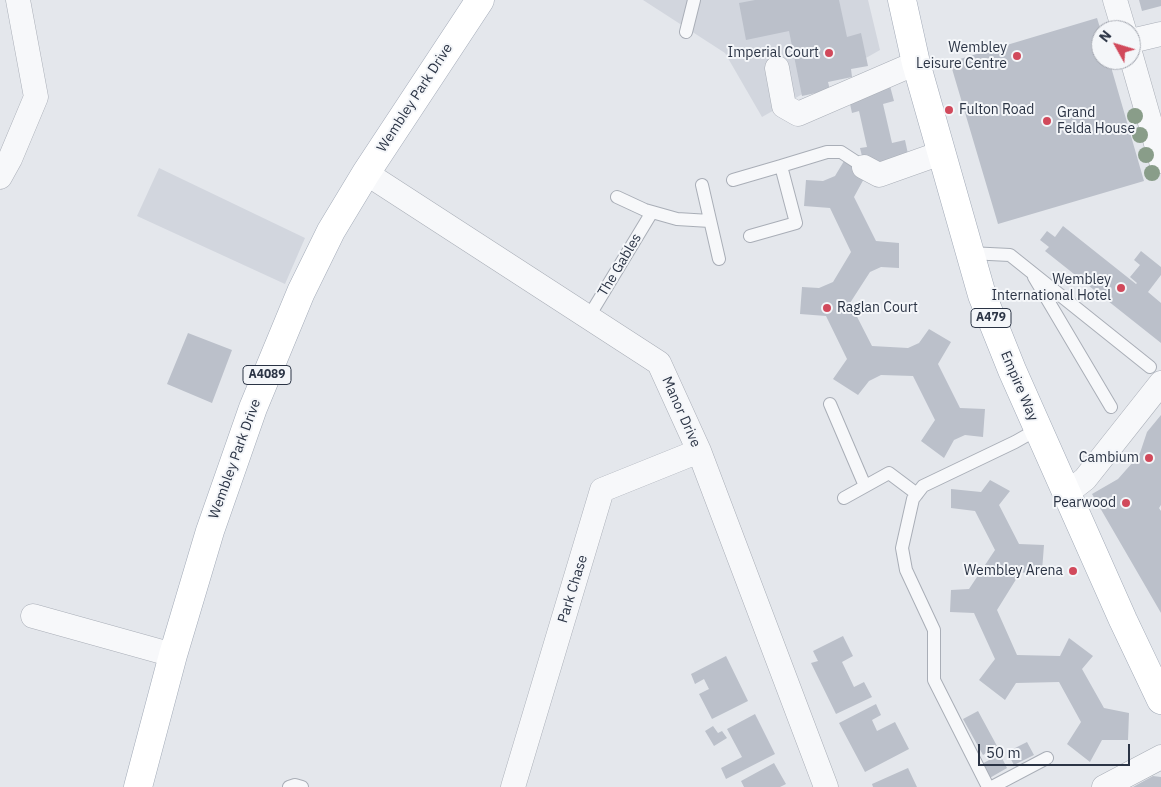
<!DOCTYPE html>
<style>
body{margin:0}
#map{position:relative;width:1161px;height:787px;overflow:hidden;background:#e4e7ec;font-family:"IBM Plex Sans",sans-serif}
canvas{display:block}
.north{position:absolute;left:1091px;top:20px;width:50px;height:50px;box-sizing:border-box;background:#f4f6f9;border:1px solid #a4a8b1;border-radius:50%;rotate:309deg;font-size:14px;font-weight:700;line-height:20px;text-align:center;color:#2b3445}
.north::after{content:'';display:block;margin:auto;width:18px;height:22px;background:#d1495b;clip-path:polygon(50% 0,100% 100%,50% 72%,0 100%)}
.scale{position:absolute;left:978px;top:744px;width:152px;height:22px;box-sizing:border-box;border:2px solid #2b3445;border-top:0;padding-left:6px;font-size:15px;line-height:18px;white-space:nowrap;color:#2b3445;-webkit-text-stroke:4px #f4f6f9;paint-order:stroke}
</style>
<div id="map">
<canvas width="1161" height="787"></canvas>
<div class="north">N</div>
<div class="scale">50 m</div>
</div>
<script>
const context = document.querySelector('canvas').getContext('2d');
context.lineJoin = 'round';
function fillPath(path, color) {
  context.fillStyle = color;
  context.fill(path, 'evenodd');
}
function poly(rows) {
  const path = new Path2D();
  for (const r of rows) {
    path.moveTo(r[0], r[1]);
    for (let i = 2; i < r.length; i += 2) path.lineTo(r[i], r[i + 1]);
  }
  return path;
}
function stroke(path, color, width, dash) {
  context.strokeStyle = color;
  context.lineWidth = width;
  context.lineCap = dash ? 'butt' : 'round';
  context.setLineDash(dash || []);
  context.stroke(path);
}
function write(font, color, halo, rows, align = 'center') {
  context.font = font + ' "IBM Plex Sans",sans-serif';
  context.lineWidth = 4;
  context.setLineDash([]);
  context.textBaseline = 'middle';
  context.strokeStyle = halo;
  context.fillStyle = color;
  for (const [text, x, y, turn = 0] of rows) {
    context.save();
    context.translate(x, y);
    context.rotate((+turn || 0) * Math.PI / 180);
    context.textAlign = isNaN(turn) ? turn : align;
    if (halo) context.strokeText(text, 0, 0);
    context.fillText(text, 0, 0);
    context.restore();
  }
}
const built = poly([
 [643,0,868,0,880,50,762,117,725,53],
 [159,168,305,238,285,284,137,216]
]);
const building = poly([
 [755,0,839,0,847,37,861,33,868,66,851,69,852,77,828,82,830,90,802,96,789,31,746,40,739,3],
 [1139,0,1161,0,1161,6,1142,11],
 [1097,18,1101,31,1101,60,1109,60,1144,181,998,224,950,62],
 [890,86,894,101,883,104,892,143,905,140,908,154,900,160,864,164,860,148,867,147,859,111,852,113,848,95],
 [844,161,866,175,854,197,876,241,899,243,899,268,881,267,870,272,850,303,872,346,908,348,919,343,929,329,951,342,938,364,960,408,985,409,983,437,965,435,954,440,944,458,921,441,935,420,913,376,881,375,869,381,858,395,833,379,847,359,826,316,800,314,802,287,819,288,833,282,851,252,830,208,804,206,806,180,823,181,835,176],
 [1063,226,1136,284,1137,283,1130,277,1140,265,1134,260,1141,251,1161,267,1161,275,1148,292,1161,303,1161,343,1045,251,1049,247,1040,240,1047,231,1055,237],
 [188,333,232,350,212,403,167,384],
 [1161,415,1161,505,1159,508,1161,511,1161,613,1092,494,1118,479,1133,462,1140,453,1147,432],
 [990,480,1010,491,999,505,1019,544,1044,545,1042,571,1020,573,997,610,1017,655,1060,656,1069,638,1093,656,1082,669,1104,708,1129,713,1128,740,1102,740,1090,762,1067,744,1081,722,1059,682,1016,683,1005,700,979,680,995,659,974,613,950,612,951,590,969,589,995,550,975,511,951,508,951,489,981,492],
 [843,636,853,656,842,662,854,687,864,682,872,697,836,714,811,663,818,661,813,651],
 [726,656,748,701,712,719,699,694,709,689,704,679,695,684,691,674],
 [876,704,881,715,872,720,877,731,895,722,909,749,865,772,839,723],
 [978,711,997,746,983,755,963,719],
 [755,714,775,754,726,779,721,768,742,757,727,729],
 [713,726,718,733,722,731,727,738,714,746,705,731],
 [1027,742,1034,755,1014,765,1007,752],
 [1000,754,1007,768,988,779,980,765],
 [774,763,786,784,780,787,744,787,741,781],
 [908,768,917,787,873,787,872,784],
 [1153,776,1161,777,1161,787,1133,787]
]);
const lane = poly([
 [686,32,694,0],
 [733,180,781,166],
 [702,185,719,259],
 [617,197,645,210,677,219,710,221],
 [750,236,796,223,781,166,827,152,841,152,864,167],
 [969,253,1010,255,1150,367],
 [1034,277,1111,407],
 [588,318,652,212],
 [830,404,865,486],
 [844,498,889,473,917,494],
 [289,787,295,785,302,787],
 [988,787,934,680,934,630,906,570,902,548,913,499,923,486,1015,442,1038,429],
 [992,787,1047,758]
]);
const street = poly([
 [1115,0,1124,30],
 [1131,41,1161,34],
 [1131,56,1161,161],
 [777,68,784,106,798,114,916,63],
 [864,167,879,175,941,153],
 [366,173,659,363,699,451,826,787],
 [0,177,10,159,36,97,18,0],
 [1064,489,1076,486,1085,479,1161,383],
 [33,616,173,655],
 [513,787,602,490,699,451],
 [1104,787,1161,757]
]);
const primary = poly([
 [902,0,916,63,982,295,1012,370,1123,620,1161,700],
 [138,787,173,655,210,531,253,408,301,292,331,231,366,173,480,0]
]);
const trees = [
 [1135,116],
 [1140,135],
 [1146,155],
 [1152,173]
];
const markers = [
 [829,53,5,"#d1495b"],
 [1017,56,5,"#d1495b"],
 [949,110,5,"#d1495b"],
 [1047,121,5,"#d1495b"],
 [1121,288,5,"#d1495b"],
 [827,308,5,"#d1495b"],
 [1149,458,5,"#d1495b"],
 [1126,503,5,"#d1495b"],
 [1073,571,5,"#d1495b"]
];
const shields = [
 [991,318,40],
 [267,375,48]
];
const shieldNames = [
 ["A479",991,318],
 ["A4089",267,375]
];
const poiNames = [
 ["Wembley",1007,48],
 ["Leisure Centre",1007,64],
 ["Imperial Court",819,53],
 ["Fulton Road",959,110,"left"],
 ["Grand",1057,113,"left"],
 ["Felda House",1057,129,"left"],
 ["Wembley",1111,280],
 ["International Hotel",1111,296],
 ["Raglan Court",837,308,"left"],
 ["Cambium",1139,458],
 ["Pearwood",1116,503],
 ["Wembley Arena",1063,571]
];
const streetNames = [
 ["Wembley Park Drive",415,98,-57],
 ["The Gables",620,265,-59],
 ["Empire Way",1019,386,67],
 ["Manor Drive",681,412,66],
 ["Wembley Park Drive",235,459,-70],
 ["Park Chase",573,589,-73]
];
fillPath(built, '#d2d6de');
fillPath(building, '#bbc0ca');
stroke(lane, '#a9aeb7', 14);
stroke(street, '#a9aeb7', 25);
stroke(primary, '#a3abb8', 29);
stroke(lane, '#f7f8fa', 12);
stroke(street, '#f7f8fa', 24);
stroke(primary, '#fff', 28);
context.fillStyle = '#899d89';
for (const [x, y] of trees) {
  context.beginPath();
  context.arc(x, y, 8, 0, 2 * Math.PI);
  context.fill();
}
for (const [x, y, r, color] of markers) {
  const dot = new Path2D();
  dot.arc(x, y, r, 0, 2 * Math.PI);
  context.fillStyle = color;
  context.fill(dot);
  stroke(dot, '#f4f6f9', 2);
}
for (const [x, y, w] of shields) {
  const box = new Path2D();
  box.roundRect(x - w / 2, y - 9.5, w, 19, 4);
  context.fillStyle = '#f4f6f9';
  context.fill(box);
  stroke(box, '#2b3445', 1);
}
write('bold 12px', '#2b3445', null, shieldNames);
write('14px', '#2b3445', '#f4f6f9', poiNames, 'right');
write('14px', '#2b3445', '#f4f6f9', streetNames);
</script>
